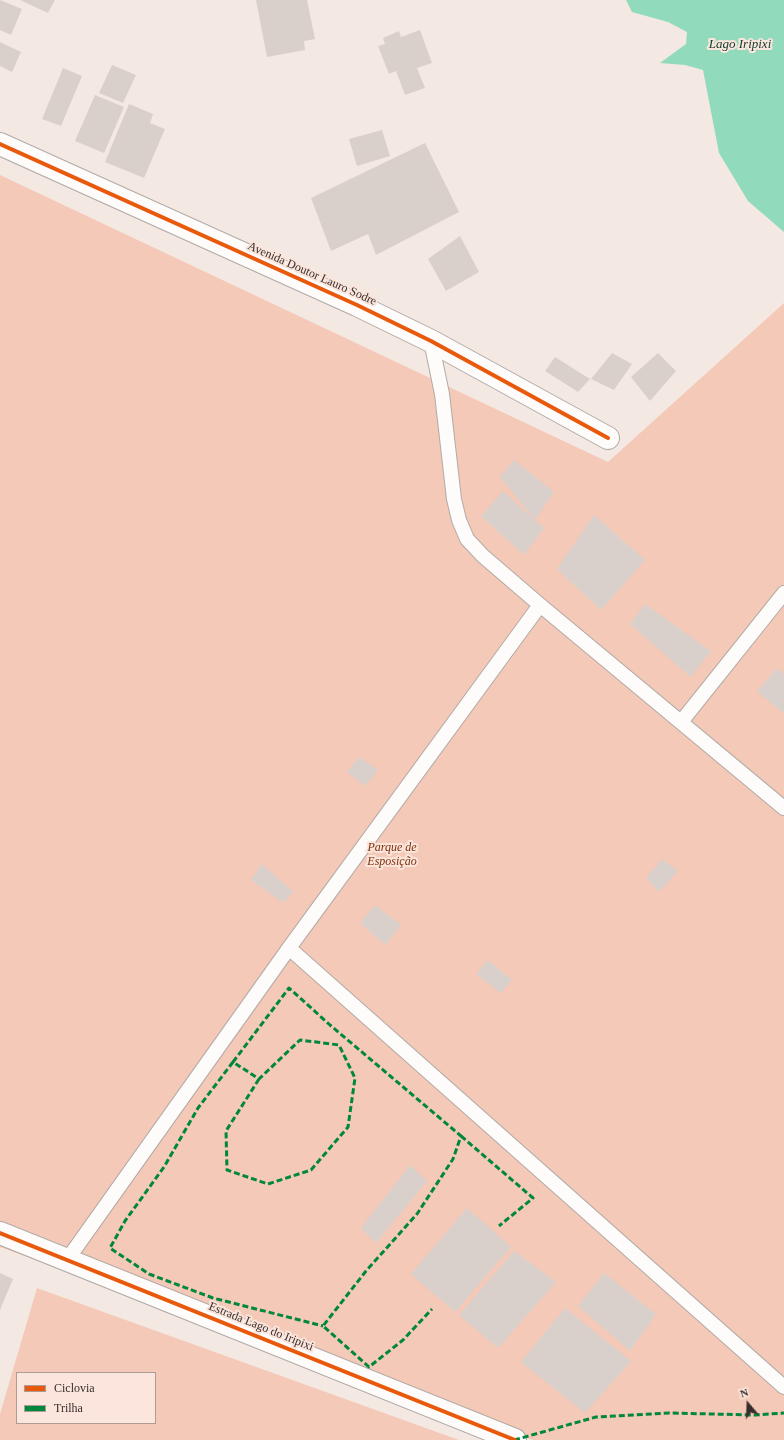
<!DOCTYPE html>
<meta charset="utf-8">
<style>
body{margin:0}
#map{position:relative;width:784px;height:1440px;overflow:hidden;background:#f4e8e3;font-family:Georgia,serif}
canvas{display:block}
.legend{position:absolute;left:16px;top:1372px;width:140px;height:52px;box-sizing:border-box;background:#fbe5dc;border:1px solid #ad9c95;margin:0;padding:5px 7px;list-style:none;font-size:12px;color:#372e2b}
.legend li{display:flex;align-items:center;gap:8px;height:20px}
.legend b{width:20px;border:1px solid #ad9c95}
.north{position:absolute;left:728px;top:1384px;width:40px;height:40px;-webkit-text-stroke:3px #fbe5dc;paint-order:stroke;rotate:341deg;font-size:11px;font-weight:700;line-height:16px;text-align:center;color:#372e2b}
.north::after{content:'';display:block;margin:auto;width:14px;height:18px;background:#372e2b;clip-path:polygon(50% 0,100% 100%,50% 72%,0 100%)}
</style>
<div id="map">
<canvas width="784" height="1440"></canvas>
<ul class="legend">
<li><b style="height:5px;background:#e8590c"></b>Ciclovia</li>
<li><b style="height:5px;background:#00873e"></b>Trilha</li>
</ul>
<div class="north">N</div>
</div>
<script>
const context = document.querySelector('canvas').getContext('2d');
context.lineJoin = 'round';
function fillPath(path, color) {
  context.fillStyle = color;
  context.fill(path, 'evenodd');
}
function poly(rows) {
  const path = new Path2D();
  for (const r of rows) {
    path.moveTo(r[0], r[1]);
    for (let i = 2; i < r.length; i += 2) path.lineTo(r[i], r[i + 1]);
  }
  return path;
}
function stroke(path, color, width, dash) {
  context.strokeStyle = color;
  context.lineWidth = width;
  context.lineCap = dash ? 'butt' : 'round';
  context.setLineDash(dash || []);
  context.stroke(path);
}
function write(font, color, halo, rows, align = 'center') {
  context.font = font + ' Georgia,serif';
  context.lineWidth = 4;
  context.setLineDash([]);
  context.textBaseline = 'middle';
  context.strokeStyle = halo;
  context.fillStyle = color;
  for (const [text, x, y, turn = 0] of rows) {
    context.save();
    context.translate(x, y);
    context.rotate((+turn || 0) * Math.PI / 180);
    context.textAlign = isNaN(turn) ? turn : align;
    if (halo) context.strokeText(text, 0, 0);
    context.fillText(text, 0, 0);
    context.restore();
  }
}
const green = poly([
 [0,175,608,462,784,303,784,1440,533,1440,0,1247],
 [37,1288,459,1440,0,1440,0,1414],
 [17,1373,155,1373,155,1423,17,1423]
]);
const water = poly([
 [626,0,784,0,784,232,748,201,719,153,703,70,685,65,660,63,686,44,687,32,668,22,632,12]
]);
const building = poly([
 [0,0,22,9,11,35,0,30],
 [20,0,55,0,48,13],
 [256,0,307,0,315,39,304,41,305,50,267,57],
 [420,30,432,63,417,68,425,88,405,95,396,71,389,74,378,46,385,44,383,38,399,31,401,37],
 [0,42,21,52,12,72,0,66],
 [112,65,136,75,123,103,99,93],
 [63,68,82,76,61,126,42,119],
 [95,95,124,107,104,153,75,141],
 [129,104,153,114,150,123,165,129,144,178,105,162],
 [382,130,390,156,357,166,349,139],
 [425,143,459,212,376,255,368,234,331,251,311,198],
 [460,236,479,272,446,291,428,259],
 [612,353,632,364,614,390,591,379],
 [658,353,676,371,650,401,631,377],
 [555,357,590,379,578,392,545,371],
 [514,460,554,492,535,520,544,528,524,555,481,516,503,491,535,520,500,477],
 [594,515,645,560,601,610,557,569],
 [645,604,711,651,691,677,630,624],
 [777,668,784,674,784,714,757,691],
 [359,757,378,770,365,786,347,772],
 [662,859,678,871,659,892,646,878],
 [262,864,293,892,283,903,251,880],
 [375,905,401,925,385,945,360,923],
 [488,960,512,980,501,993,476,974],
 [410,1165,427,1181,376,1243,361,1228],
 [467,1208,511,1247,455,1312,411,1274],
 [514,1251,556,1282,498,1348,459,1315],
 [0,1273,13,1279,0,1310],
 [604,1273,656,1314,630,1351,578,1306],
 [565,1308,631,1361,585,1413,521,1362]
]);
const service = poly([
 [431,341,442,394,454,499,459,520,467,539,483,556,540,605,784,808],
 [681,722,784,593],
 [289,948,784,1387],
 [67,1260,289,948,540,605]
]);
const tertiary = poly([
 [0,144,357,305,431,341,608,438],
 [0,1233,515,1440]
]);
const quiet = poly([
 [233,1062,198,1108,164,1167,125,1221,110,1248,149,1274,213,1298,323,1326],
 [259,1079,226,1131,227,1170,268,1184,311,1170,348,1127,355,1078,339,1045,300,1040,259,1079,233,1062,289,988,330,1025,461,1136,453,1159,417,1214,366,1271,323,1326,369,1367,403,1340,432,1309],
 [461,1136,533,1198,499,1226],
 [514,1440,596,1417,669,1413,755,1415,784,1413]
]);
const cycleway = poly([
 [0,144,357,305,431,341,608,438],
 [0,1233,515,1440]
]);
const streetNames = [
 ["Avenida Doutor Lauro Sodre",312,274,24],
 ["Estrada Lago do Iripixi",261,1327,22]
];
const parkNames = [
 ["Parque de",392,848],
 ["Esposição",392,862]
];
const waterNames = [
 ["Lago Iripixi",740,45]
];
fillPath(green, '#f5c9b8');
fillPath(water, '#91dabc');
fillPath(building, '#d9d0cc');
stroke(service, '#b3aaa6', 16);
stroke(tertiary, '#b3aaa6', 24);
stroke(service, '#fdfcfb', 14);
stroke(tertiary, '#fdfcfb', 22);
stroke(quiet, '#00873e', 3, [6, 3]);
stroke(cycleway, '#e8590c', 4);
write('12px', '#372e2b', '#fbe5dc', streetNames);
write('italic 12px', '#7d300a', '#fbe5dc', parkNames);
write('italic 13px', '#114131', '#fbe5dc', waterNames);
</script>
